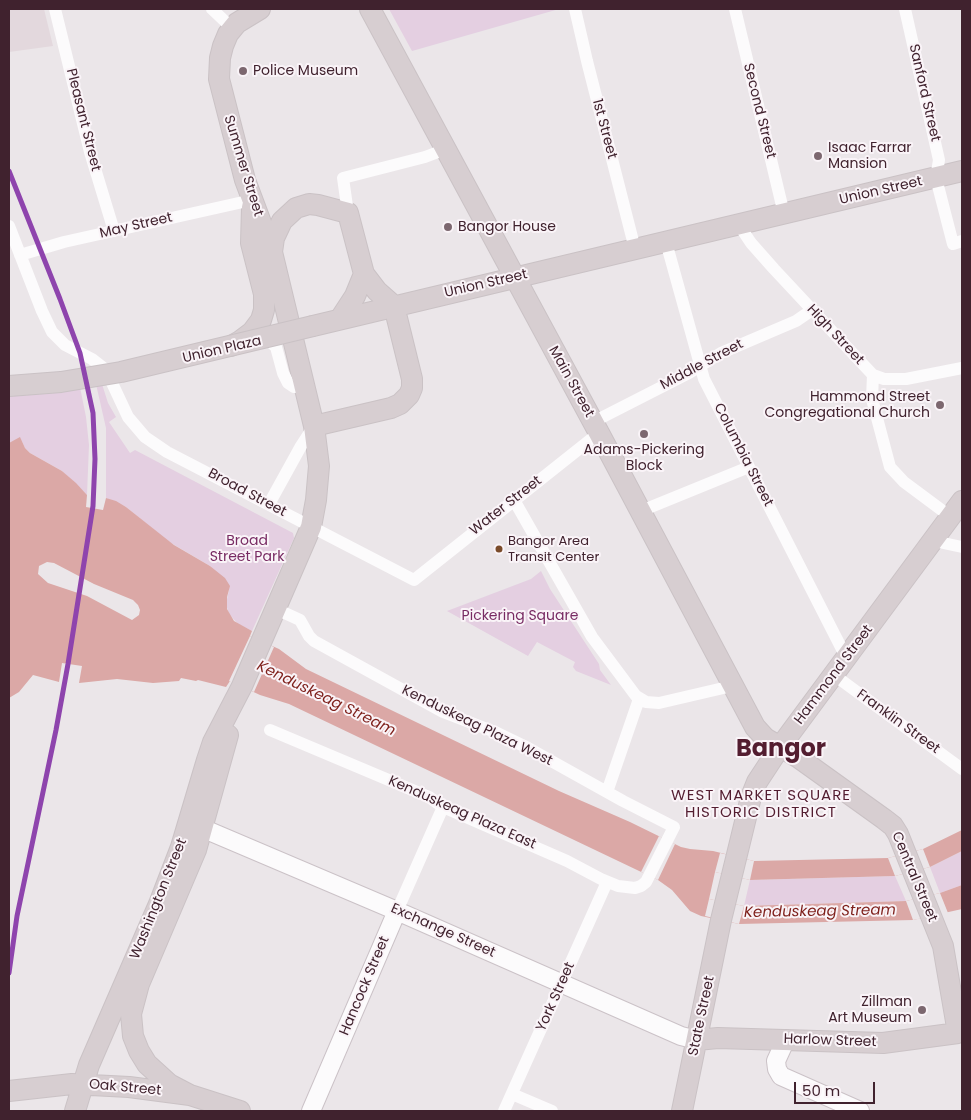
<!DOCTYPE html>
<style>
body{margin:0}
#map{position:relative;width:971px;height:1120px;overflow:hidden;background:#ebe6e9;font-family:Poppins,sans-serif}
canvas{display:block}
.frame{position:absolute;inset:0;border:10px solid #40222e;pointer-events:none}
.scale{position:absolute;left:794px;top:1082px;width:81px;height:22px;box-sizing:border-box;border:2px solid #40222e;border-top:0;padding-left:6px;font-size:15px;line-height:18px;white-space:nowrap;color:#40222e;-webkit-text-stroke:4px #faf4f8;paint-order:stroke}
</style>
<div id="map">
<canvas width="971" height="1120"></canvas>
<div class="frame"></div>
<div class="scale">50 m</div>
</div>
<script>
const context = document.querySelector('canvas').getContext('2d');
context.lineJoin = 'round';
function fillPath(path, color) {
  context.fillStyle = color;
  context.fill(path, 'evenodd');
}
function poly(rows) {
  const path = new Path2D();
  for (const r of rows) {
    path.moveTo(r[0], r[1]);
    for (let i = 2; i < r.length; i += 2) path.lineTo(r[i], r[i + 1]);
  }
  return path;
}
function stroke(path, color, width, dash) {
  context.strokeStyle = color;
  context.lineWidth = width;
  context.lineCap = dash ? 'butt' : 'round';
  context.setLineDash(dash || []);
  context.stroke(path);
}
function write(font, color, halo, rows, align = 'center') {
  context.font = font + ' Poppins,sans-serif';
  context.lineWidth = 4;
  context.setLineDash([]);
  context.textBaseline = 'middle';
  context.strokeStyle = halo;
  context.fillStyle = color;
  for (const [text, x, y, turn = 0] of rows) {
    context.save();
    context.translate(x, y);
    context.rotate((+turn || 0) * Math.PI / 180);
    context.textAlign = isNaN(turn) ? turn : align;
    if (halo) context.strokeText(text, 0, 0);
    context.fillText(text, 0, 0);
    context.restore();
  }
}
const built = poly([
 [9,9,44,9,53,46,9,52]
]);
const green = poly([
 [389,9,559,9,412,51],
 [93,371,102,384,108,403,116,417,109,422,130,453,135,450,293,533,294,538,252,631,238,624,229,614,226,604,229,590,210,566,166,540,126,507,106,498,106,428],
 [80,387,86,417,89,445,87,495,62,471,30,453,25,448,20,438,9,443,9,393],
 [541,571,550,589,599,664,600,670,611,685,576,671,573,667,575,662,537,642,528,656,447,611,531,579],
 [962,851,962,885,940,893,930,867],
 [895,876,906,901,744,906,750,880]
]);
const water = poly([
 [20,437,25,448,30,453,62,471,76,483,87,495,86,507,103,510,106,498,116,501,126,507,174,545,210,566,225,578,230,586,227,597,227,609,234,621,252,631,250,636,279,649,306,669,559,791,630,822,681,847,690,849,713,851,754,861,888,858,923,849,962,830,962,851,930,867,895,876,750,880,715,872,709,899,744,906,906,901,940,893,962,885,962,909,913,920,739,924,701,916,690,911,672,890,658,880,289,704,260,695,230,681,226,687,198,680,196,681,181,678,179,681,153,683,117,679,79,683,82,666,62,663,59,682,33,675,19,692,9,698,9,443],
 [47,562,54,563,94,584,133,600,138,605,140,610,139,615,132,620,87,596,48,583,38,574,39,566]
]);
const pier = poly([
 [250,636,274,647,254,692,229,681],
 [659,836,675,844,658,880,641,872],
 [923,849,930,867,895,876,888,858],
 [720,853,754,861,750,880,715,872],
 [940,893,948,913,913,920,906,901],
 [709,899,744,906,739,924,705,916]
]);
const street = poly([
 [55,9,90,152,114,231],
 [212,9,232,28],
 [575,9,587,61,635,249],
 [735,9,784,214],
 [905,9,939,160,936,178,953,244,962,241],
 [348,213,343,178,425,157,446,149],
 [739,225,751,243,774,269,873,375,884,379,906,379,962,368],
 [9,226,42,311,52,332,65,345,92,359,106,370,128,417,145,437,167,452,414,580,599,433],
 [666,242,704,379,847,659],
 [20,255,64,242,252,200],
 [261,340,267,339,276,347,283,373,288,383,294,387,304,386],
 [873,375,872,399,890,467,904,482,951,517],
 [593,422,689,373,721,353,796,321,812,310],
 [514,500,592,637,636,696,646,702,659,703,732,686],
 [269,504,301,446,314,426],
 [641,511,749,467],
 [934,541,962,547],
 [834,675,962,769],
 [270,730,429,797,443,807,567,861,601,879,618,886,635,888,641,886,646,882,674,827,623,801,528,748,495,732,443,712,314,641,309,636,300,620,276,609],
 [607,792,639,699],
 [397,911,443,807],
 [512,1094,552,1111],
 [504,1111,607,882]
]);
const secondary = poly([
 [190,823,397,911,681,1036,697,1040],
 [786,1039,776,1061,777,1069,781,1076,860,1111],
 [311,1111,397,911]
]);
const primary = poly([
 [370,9,599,433,755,727,765,738,799,758,884,819,893,826,898,834,943,946,958,1033,883,1043,718,1038,697,1040],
 [272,252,274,238,282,221,296,208,309,204,318,205,348,213,364,274,377,291,394,306],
 [340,319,355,296,364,274],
 [313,326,962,171],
 [231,346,240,341,252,332,261,320,264,310,264,294,251,243,252,207],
 [314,426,391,408,400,404,409,395,412,388,412,379,394,306],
 [9,1091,72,1084,129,1087,190,1095,240,1111],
 [190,1095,169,1084,147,1064,139,1051,133,1036,131,1014,139,984,196,850,228,735],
 [75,1111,89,1065,159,904,181,847,207,760,213,742,242,686,311,527,316,500,319,466,314,426,272,252,245,180,219,79,220,58,223,46,228,34,237,23,260,9],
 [682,1111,721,920,751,797,757,782,780,747,962,501]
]);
const primaryBridge = poly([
 [9,386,61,382,121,372,313,326]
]);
const rail1 = poly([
 [9,171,60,299,80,353,93,413,95,459,93,506,68,664,56,730,17,916,9,973]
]);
const markers = [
 [243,71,5,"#7c676f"],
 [818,156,5,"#7c676f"],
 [448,227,5,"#7c676f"],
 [940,405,5,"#7c676f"],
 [644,434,5,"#7c676f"],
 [499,549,4.5,"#7a4b2a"],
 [922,1010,5,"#7c676f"]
];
const busNames = [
 ["Bangor Area",508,542],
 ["Transit Center",508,558]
];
const poiNames = [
 ["Police Museum",253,71],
 ["Isaac Farrar",828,148],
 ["Mansion",828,164],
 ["Bangor House",458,227],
 ["Hammond Street",930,397,"right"],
 ["Congregational Church",930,413,"right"],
 ["Adams-Pickering",644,450,"center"],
 ["Block",644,466,"center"],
 ["Zillman",912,1002,"right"],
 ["Art Museum",912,1018,"right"]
];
const streetNames = [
 ["Sanford Street",924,93,77],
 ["Second Street",759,111,76],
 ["Pleasant Street",83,120,76],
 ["1st Street",604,129,75],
 ["Summer Street",243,166,73],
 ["Union Street",881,191,-13],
 ["May Street",136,226,-13],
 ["Union Street",486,284,-13],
 ["High Street",835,335,47],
 ["Union Plaza",222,350,-13],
 ["Middle Street",702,365,-28],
 ["Main Street",571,382,61],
 ["Columbia Street",743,455,63],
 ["Broad Street",247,493,28],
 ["Water Street",506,506,-38],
 ["Hammond Street",834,675,-53],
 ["Franklin Street",898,722,36],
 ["Kenduskeag Plaza West",477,726,26],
 ["Kenduskeag Plaza East",462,813,24],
 ["Central Street",914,877,67],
 ["Washington Street",159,899,-68],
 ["Exchange Street",443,931,24],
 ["Hancock Street",365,986,-67],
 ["York Street",556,997,-66],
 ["State Street",702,1016,-78],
 ["Harlow Street",830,1041,2],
 ["Oak Street",125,1088,5]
];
const parkNames = [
 ["Broad",247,541],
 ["Street Park",247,557],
 ["Pickering Square",520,616]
];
const waterNames = [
 ["Kenduskeag Stream",326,699,26],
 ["Kenduskeag Stream",820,912,-1]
];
const neighbourhoodNames = [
 ["WEST MARKET SQUARE",761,796],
 ["HISTORIC DISTRICT",761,813]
];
const townNames = [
 ["Bangor",781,750]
];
fillPath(built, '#e3d8dd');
fillPath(green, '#e4cfe1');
fillPath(water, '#dba8a6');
fillPath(pier, '#ebe6e9');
stroke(secondary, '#cbc2c7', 20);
stroke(primary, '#cac2c5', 22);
stroke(street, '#fcfbfc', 12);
stroke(secondary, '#fcfbfc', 18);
stroke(primary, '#d7ced1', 20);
stroke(primaryBridge, '#cac2c5', 22, []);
stroke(primaryBridge, '#d7ced1', 20);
stroke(rail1, '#8e44ad', 5);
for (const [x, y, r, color] of markers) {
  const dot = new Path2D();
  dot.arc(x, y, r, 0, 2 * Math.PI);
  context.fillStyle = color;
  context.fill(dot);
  stroke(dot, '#faf4f8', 2);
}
write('13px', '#40222e', '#faf4f8', busNames, 'left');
write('14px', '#40222e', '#faf4f8', poiNames, 'left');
write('14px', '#40222e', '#faf4f8', streetNames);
write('14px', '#782b63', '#faf4f8', parkNames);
write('italic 15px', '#7e1f1a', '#faf4f8', waterNames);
context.letterSpacing = '1px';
write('15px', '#531d30', '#faf4f8', neighbourhoodNames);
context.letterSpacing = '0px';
write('bold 24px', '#531d30', '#faf4f8', townNames);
</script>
